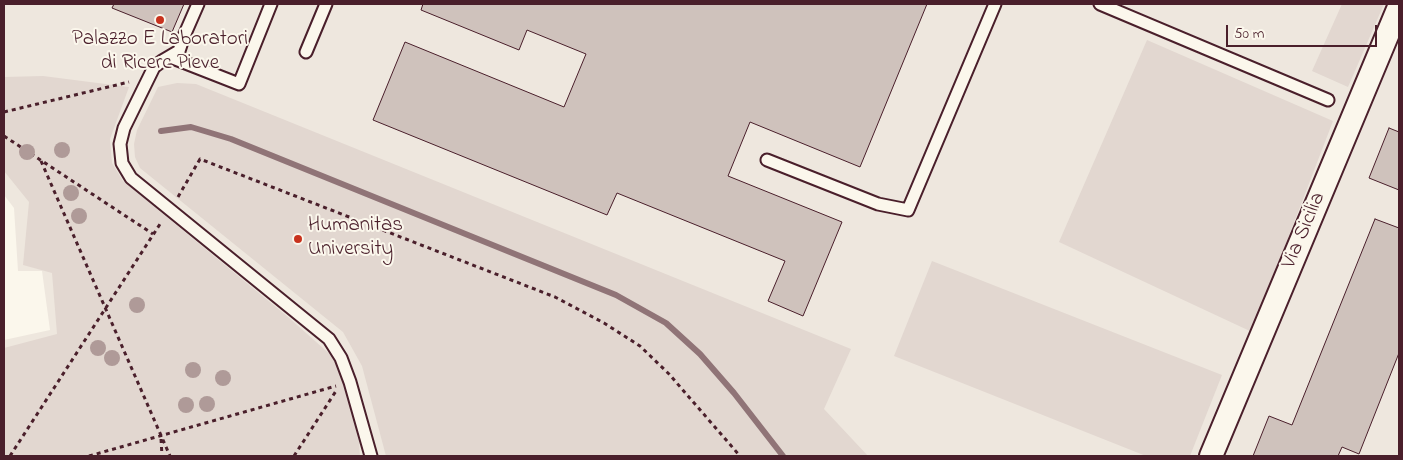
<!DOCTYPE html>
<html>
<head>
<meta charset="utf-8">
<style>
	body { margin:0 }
	#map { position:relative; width:1403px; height:460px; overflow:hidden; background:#fbf7ec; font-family:"Indie Flower",sans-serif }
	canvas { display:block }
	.frame { position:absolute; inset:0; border:5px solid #4a1f2b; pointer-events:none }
	.scale { position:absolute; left:1226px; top:25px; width:151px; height:22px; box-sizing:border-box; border:2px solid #4a1f2b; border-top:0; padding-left:6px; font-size:15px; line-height:18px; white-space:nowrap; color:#4a1f2b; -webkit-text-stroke:4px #fbf7ec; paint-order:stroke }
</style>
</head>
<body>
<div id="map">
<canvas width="1403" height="460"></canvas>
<div class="frame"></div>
<div class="scale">50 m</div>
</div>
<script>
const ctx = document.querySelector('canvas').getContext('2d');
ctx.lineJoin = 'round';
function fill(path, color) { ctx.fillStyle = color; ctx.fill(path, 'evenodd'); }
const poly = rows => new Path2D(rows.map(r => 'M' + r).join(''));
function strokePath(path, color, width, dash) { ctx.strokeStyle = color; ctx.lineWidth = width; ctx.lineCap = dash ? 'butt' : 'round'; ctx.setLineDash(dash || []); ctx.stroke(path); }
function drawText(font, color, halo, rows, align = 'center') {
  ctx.font = font + ' "Indie Flower",sans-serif'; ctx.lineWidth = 4; ctx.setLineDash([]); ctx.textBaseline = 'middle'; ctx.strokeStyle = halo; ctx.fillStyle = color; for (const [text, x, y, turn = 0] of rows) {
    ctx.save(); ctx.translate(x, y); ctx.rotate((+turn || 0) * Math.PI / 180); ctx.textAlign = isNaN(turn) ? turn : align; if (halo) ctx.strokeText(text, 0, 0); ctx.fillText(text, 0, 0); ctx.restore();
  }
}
const built = poly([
	[4,4,1399,4,1399,456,4,456,4,340,50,330,42,271,18,271,14,208,4,195]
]);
const green = poly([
	[1342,4,1384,4,1348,87,1312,71],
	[1147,40,1333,121,1252,332,1059,242],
	[43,76,129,87,110,139,112,163,123,181,288,317,333,357,357,414,360,456,4,456,4,348,57,334,52,273,23,265,29,202,4,171,4,77],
	[177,83,196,84,851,349,824,409,868,456,386,456,362,366,343,332,140,168,135,157,134,144,137,130,158,87],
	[932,261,1222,375,1190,456,1146,456,894,356]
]);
const stream = poly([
	[161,131,191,127,231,139,616,295,666,323,700,354,734,393,783,456]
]);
const building = poly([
	[114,4,184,4,172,32,112,8,114,4],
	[423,4,927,4,860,167,750,122,728,176,842,222,803,316,768,301,785,261,617,193,607,215,373,120,405,42,564,107,586,54,527,30,519,50,421,10,423,4],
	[1389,128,1399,132,1399,190,1369,178,1389,128],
	[1375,219,1399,228,1399,353,1359,454,1342,447,1338,456,1253,456,1269,416,1292,425,1375,219]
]);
const path = poly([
	[4,112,129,82],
	[4,136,153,234],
	[41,161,170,456],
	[178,197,200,159,555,297,604,323,640,346,669,374,740,456],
	[161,439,162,456],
	[10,456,162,221],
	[89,456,336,386],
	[294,456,336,391]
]);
const service = poly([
	[198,4,184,36,179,51,162,61,154,67,124,128,120,144,122,163,131,178,329,339,341,358,350,382,371,456],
	[1100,4,1328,100],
	[306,52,326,4],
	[170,57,239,84,271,4],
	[767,160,878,204,908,210,995,4]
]);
const minor = poly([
	[1211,456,1399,7]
]);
const trees = [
	[62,150],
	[27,152],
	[71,193],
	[79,216],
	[137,305],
	[98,348],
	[112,358],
	[193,370],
	[223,378],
	[207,404],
	[186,405]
];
const markers = [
	[160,20,5,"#c8321e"],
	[298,239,5,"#c8321e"]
];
const poiNames = [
	["Palazzo E Laboratori",160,41],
	["di Ricerc Pieve",160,65],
	["Humanitas",308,227,"left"],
	["University",308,251,"left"]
];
const streetNames = [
	["Via Sicilia",1305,231,-67]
];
fill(built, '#eee7de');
fill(green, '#e2d7d0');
strokePath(stream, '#907477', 6);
fill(building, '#cfc2bc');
strokePath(building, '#4a1f2b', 1);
strokePath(service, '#4a1f2b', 15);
strokePath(minor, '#4a1f2b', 26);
strokePath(path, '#4a1f2b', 3, [4, 4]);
strokePath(service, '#fbf7ec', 11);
strokePath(minor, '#fbf7ec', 22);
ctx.fillStyle = '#af9a98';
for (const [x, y] of trees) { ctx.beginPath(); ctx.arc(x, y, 8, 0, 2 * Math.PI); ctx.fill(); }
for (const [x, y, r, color] of markers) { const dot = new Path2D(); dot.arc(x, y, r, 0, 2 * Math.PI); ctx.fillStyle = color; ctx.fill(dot); strokePath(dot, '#fbf7ec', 2); }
drawText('21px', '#4a1f2b', '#fbf7ec', poiNames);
drawText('21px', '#4a1f2b', '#fbf7ec', streetNames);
</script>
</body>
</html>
